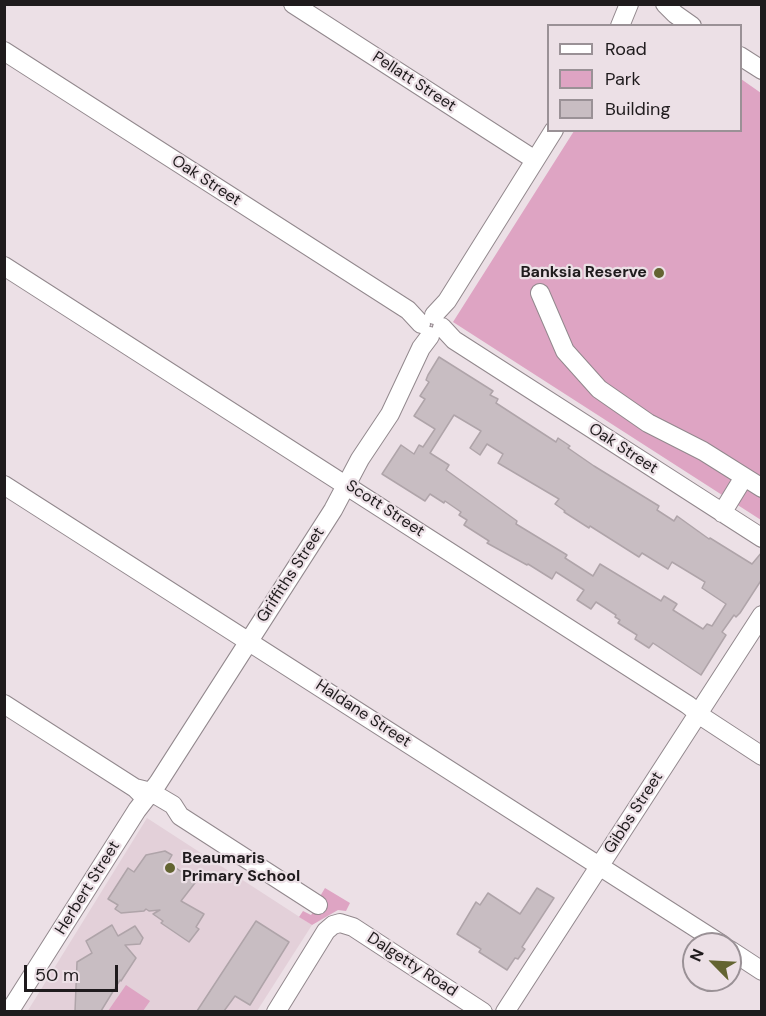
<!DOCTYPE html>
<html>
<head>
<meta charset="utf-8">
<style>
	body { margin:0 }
	#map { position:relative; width:766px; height:1016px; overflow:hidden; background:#ece0e6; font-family:"DM Sans",sans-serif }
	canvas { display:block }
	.frame { position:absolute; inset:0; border:6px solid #1f1b1d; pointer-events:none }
	.legend { position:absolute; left:547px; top:24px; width:195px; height:108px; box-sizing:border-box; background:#ece0e6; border:2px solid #9a9196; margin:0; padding:8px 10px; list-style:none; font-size:18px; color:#1f1b1d }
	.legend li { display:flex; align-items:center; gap:12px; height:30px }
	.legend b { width:30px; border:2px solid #9a9196 }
	.north { position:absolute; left:682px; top:932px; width:60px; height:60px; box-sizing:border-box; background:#ece0e6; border:2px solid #9a9196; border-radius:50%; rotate:294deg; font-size:16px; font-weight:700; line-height:24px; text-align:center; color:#1f1b1d }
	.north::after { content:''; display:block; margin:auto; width:21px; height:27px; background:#636431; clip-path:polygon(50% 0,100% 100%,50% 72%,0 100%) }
	.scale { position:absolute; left:24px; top:965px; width:94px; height:27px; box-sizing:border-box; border:3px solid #1f1b1d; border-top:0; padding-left:8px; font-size:18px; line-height:21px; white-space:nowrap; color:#1f1b1d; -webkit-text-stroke:4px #ece0e6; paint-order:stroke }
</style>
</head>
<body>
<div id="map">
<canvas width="766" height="1016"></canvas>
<div class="frame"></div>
<ul class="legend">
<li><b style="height:8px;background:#fff"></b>Road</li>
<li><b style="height:16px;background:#dea4c3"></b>Park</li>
<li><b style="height:16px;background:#c8bdc2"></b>Building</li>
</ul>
<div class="north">N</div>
<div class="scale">50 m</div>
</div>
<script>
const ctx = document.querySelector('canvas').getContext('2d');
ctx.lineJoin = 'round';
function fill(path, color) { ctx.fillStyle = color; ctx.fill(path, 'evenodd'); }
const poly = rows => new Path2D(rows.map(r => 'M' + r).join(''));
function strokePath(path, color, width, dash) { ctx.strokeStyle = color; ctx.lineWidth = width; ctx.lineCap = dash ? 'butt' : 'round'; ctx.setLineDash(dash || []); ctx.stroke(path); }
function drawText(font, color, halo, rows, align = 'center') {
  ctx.font = font + ' "DM Sans",sans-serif'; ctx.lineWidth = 4.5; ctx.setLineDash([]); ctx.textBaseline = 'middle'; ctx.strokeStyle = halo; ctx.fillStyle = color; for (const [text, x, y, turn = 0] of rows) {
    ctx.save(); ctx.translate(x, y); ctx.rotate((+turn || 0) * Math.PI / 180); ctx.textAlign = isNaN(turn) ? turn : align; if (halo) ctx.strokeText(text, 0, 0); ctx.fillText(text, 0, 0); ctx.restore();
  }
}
const built = poly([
	[147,818,312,925,257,1011,27,1012]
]);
const green = poly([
	[741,79,761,93,761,520,453,322,574,131,740,130],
	[325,888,350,903,346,911,338,910,312,925,299,917,303,911,311,915,318,906,319,898],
	[126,985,150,1001,143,1011,108,1011]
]);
const building = poly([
	[439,357,493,391,490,395,498,399,496,403,556,442,558,438,570,446,568,448,594,466,659,506,657,510,674,521,677,516,709,539,710,538,752,564,762,552,762,579,740,613,736,617,734,615,722,632,726,635,701,675,653,643,649,648,635,639,637,635,618,623,620,620,615,617,616,615,596,602,591,609,577,600,584,590,556,572,552,579,528,564,527,565,487,543,489,541,464,525,467,520,459,515,461,512,445,501,444,503,430,494,425,501,382,474,401,445,414,454,419,445,423,447,435,429,414,416,425,399,420,396,429,382,426,380,428,375,439,357],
	[454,415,481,431,470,448,480,455,487,444,503,454,498,463,559,499,555,504,565,511,564,512,589,528,590,526,639,557,642,553,668,569,672,562,705,582,702,588,726,604,712,626,707,624,703,629,673,610,677,604,664,596,661,601,600,564,593,576,565,558,567,555,516,524,517,521,446,470,449,465,430,453,454,415],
	[165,851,172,855,168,862,183,873,186,869,198,879,181,901,204,914,196,927,199,929,189,942,161,923,163,921,153,914,160,910,149,911,146,909,144,911,121,913,115,909,118,905,108,899,128,868,134,872,146,855,165,851],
	[537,888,554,898,522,947,525,949,518,959,515,958,507,970,479,952,481,949,457,934,476,902,480,905,488,893,520,914,537,888],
	[256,921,289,942,250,1005,235,996,224,1011,197,1011,256,921],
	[112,925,118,936,135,926,143,938,140,944,125,945,136,958,121,981,120,980,101,1011,75,1011,77,962,92,953,86,941,112,925]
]);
const minor = poly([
	[293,4,535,160],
	[665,4,675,14,692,26],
	[620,26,629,4],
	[4,51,408,310,421,324],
	[740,56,762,70],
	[4,266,688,705,704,718,762,756],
	[540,293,565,351,599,389,648,423,703,451,762,488],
	[434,315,447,301,554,130],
	[442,327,454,340,762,538],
	[4,485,721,944],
	[722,513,744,477],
	[4,704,135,788,143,796],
	[135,788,151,792,173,805,180,816,318,905],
	[730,950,762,971],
	[9,1012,137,810,158,783,333,510,360,459,390,414,421,348,430,336],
	[276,1012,326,931,333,925,340,923,353,927,483,1012],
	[505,1012,762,615]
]);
const markers = [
	[659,273,6,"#636431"],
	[170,868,6,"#636431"]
];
const streetNames = [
	["Pellatt Street",414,82,33],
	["Oak Street",206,181,33],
	["Oak Street",623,449,33],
	["Scott Street",385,509,33],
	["Griffiths Street",291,575,-57],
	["Haldane Street",363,714,33],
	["Gibbs Street",634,813,-57],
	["Herbert Street",88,888,-58],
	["Dalgetty Road",412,965,33]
];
const poiNames = [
	["Banksia Reserve",647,273],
	["Beaumaris",182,859,"left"],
	["Primary School",182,877,"left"]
];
fill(built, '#e3d0d9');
fill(green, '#dea4c3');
fill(building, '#c8bdc2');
strokePath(building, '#afa4a9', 1.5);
strokePath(minor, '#92888d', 20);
strokePath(minor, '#fff', 18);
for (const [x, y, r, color] of markers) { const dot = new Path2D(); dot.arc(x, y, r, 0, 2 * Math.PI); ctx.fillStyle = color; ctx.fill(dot); strokePath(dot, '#ece0e6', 2); }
drawText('16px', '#1f1b1d', '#ece0e6', streetNames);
drawText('bold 16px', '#1f1b1d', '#ece0e6', poiNames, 'right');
</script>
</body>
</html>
